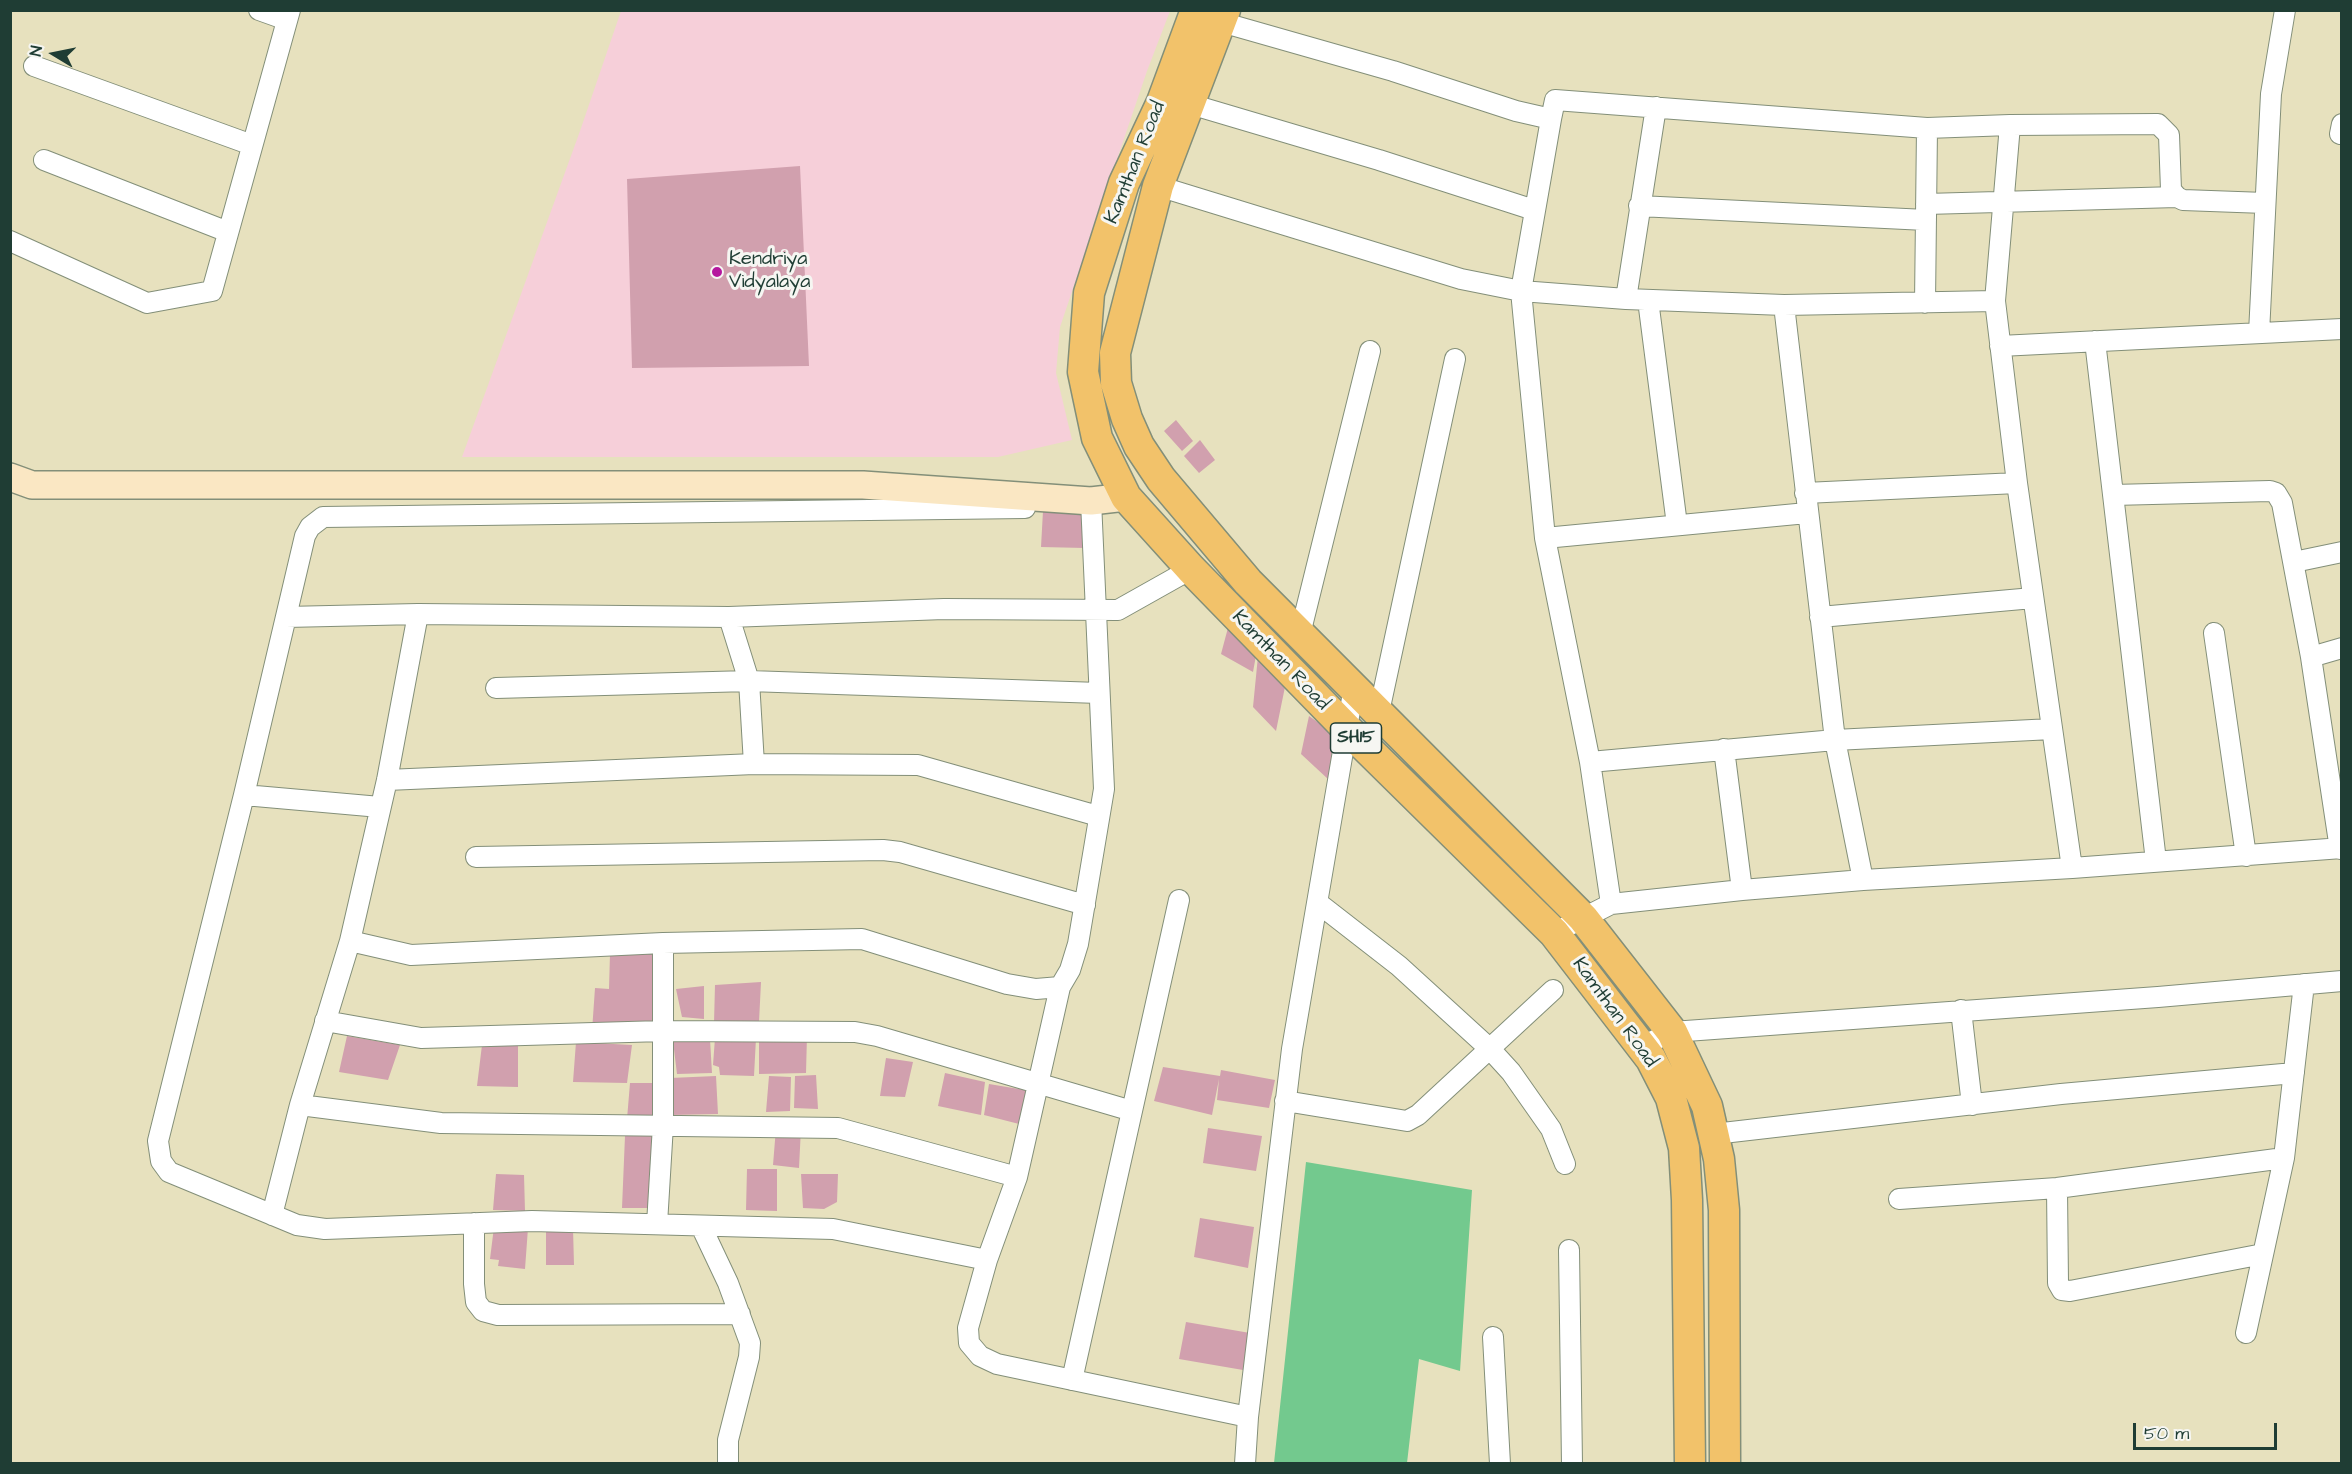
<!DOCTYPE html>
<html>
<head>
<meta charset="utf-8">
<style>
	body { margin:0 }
	#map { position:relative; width:2352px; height:1474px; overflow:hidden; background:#e7e1be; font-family:"Architects Daughter",sans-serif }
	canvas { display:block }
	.frame { position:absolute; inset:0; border:12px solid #1f3d34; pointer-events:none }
	.north { position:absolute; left:24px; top:24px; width:60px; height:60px; -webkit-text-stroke:4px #f6f6f2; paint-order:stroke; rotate:280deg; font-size:16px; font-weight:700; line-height:24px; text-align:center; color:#1f3d34 }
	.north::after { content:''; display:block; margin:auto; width:21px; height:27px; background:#1f3d34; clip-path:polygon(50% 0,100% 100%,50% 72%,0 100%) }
	.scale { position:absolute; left:2133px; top:1423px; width:144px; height:27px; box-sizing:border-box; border:3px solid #1f3d34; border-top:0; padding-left:8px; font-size:18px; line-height:21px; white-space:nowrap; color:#1f3d34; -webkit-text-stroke:4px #f6f6f2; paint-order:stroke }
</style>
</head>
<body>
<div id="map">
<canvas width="2352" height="1474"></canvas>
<div class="frame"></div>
<div class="north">N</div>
<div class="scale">50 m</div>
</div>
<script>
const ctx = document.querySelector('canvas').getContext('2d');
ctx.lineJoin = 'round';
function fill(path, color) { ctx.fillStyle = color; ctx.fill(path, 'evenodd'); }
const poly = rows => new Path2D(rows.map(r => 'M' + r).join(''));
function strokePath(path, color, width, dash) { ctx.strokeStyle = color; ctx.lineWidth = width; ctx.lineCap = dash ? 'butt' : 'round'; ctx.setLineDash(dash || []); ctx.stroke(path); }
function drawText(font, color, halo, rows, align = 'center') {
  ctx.font = font + ' "Architects Daughter",sans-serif'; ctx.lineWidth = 6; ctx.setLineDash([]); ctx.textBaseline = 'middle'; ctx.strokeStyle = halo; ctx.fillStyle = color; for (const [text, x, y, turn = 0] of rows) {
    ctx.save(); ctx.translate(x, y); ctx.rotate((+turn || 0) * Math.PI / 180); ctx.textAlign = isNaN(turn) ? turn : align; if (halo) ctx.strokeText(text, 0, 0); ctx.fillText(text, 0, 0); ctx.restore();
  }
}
const built = poly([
	[621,11,1170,11,1147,71,1060,327,1056,373,1072,440,998,457,462,457,580,131]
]);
const green = poly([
	[1306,1162,1472,1190,1460,1371,1419,1359,1407,1463,1274,1463]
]);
const building = poly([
	[800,166,809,366,632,368,627,179],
	[1176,420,1193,441,1182,451,1164,431],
	[1200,440,1215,460,1199,473,1184,456],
	[1081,509,1085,548,1041,547,1043,511],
	[1229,624,1257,650,1253,672,1221,654],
	[1258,656,1286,682,1276,731,1253,707],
	[1309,716,1340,738,1329,780,1301,754],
	[656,953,653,1025,592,1031,595,988,609,989,610,954],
	[761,982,759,1022,714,1023,715,985],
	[704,986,704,1019,682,1017,676,989],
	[807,1035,806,1073,759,1074,759,1038],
	[347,1036,400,1045,388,1080,339,1072],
	[715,1038,756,1038,754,1076,720,1075,719,1067,713,1065],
	[710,1039,712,1073,677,1074,673,1041],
	[518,1041,518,1087,477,1086,482,1045],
	[576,1042,632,1045,627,1083,573,1082],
	[886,1058,913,1062,905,1097,880,1096],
	[1163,1067,1220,1076,1221,1070,1275,1080,1269,1108,1217,1100,1219,1079,1212,1115,1154,1101],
	[945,1073,985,1082,981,1115,938,1106],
	[816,1075,818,1109,794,1108,795,1076],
	[716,1076,718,1114,670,1115,670,1078],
	[769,1076,791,1077,790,1111,766,1112],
	[630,1083,655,1083,653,1119,627,1119],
	[989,1084,1031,1091,1023,1125,984,1115],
	[776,1128,801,1128,799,1168,773,1165],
	[1208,1128,1262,1136,1256,1171,1203,1163],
	[625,1136,654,1136,649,1208,622,1208],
	[747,1169,777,1169,777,1211,746,1210],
	[496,1174,524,1175,525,1211,493,1210],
	[801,1174,838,1174,837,1202,824,1209,803,1208],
	[1200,1218,1254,1227,1248,1268,1194,1257],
	[494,1227,528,1228,525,1269,498,1266,499,1260,490,1259],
	[546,1228,573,1228,574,1265,546,1265],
	[1186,1322,1250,1333,1243,1370,1179,1359]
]);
const street = poly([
	[259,10,287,20],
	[1221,22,1393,71,1516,111,1551,119,1521,291,1545,538,1590,762,1611,904],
	[34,66,252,145],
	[1190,104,1379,160,1534,210],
	[1551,119,1555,100,1927,128,2010,125,1995,301],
	[2342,124,2340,134,2342,134],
	[2010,125,2158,124,2169,135,2171,190,2177,197,2183,200,2265,203],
	[44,160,228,232],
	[1158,186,1461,279,1521,291,1626,299,1784,305,1995,301,2017,483,2072,868,1863,880,1742,890,1611,904,1554,933],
	[1926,204,2177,197],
	[1639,206,1926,220],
	[10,241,147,303,212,291,290,10],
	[1626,299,1656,107],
	[1648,300,1677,525],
	[1925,303,1927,128],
	[1784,305,1835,740,1863,880],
	[2259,333,2271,94,2285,10],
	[2095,341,2156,861],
	[2000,346,2342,329],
	[1805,493,2017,483],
	[2113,495,2270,491,2276,493,2282,503,2311,657],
	[1091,501,1104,789,1078,944,1070,970,1060,987,1017,1177,987,1260,968,1328,969,1343,980,1356,997,1364,1248,1417],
	[1545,538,1807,513],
	[2294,562,2342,552],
	[286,617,418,614,729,617,944,609,1118,610,1191,569],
	[1820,617,2033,598],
	[2214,633,2246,856],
	[1300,634,1370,351],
	[496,688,749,681,1099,693],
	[1379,712,1455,359],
	[1724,749,1742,890],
	[1590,762,1835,740,2052,729],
	[754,764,918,765,1098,816],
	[387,780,754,764,749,681,729,617],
	[244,795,380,807],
	[2340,849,2311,657,2342,648],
	[476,857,883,850,900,852,1085,905],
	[2072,868,2342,848],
	[1318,903,1399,966,1490,1049,1511,1072,1551,1129,1565,1164],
	[350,941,411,955,663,943,862,939,1007,984,1036,989,1060,987],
	[1961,1010,1972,1105],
	[325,1021,421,1038,663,1031,855,1032,877,1036,1132,1111],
	[1642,1046,1672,1032,2158,997,2342,981],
	[1285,1101,1407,1121,1418,1115,1553,990],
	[300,1105,441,1123,838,1128,1017,1177],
	[1714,1134,2061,1094,2294,1073],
	[2057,1188,2058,1283,2062,1290,2070,1291,2263,1254],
	[1899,1199,2057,1188,2284,1158],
	[272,1215,300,1105,350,941,387,780,418,614],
	[474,1223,474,1284,476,1302,483,1311,498,1315,740,1314],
	[657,1224,663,1125,663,943],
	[701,1226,728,1283,750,1343,749,1357,728,1440,728,1464],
	[1569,1250,1572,1464],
	[987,1260,833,1229,532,1221,325,1229,297,1225,169,1172,161,1161,158,1141,244,795,305,536,310,527,323,517,1025,508],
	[2246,1333,2284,1158,2304,984],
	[1493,1337,1500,1464],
	[1072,1380,1179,900],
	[1245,1464,1248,1417,1292,1049,1354,687]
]);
const secondary = poly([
	[10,477,32,485,863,485,1091,501,1126,497]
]);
const primary = poly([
	[1196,10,1162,102,1124,183,1089,293,1083,372,1097,438,1126,497,1191,569,1348,730,1554,933,1651,1059,1671,1098,1684,1148,1687,1200,1690,1464],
	[1225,10,1158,186,1115,353,1116,383,1127,419,1139,446,1161,479,1248,582,1583,918,1672,1032,1707,1106,1719,1159,1724,1210,1725,1464]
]);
const markers = [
	[717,272,6,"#b5179e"]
];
const shields = [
	[1356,738,51]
];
const shieldNames = [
	["SH15",1356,738]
];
const streetNames = [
	["Kamthan Road",1136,163,-68],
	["Kamthan Road",1280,661,46],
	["Kamthan Road",1614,1013,54]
];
const poiNames = [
	["Kendriya",729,260],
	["Vidyalaya",729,283]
];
fill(built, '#f6cfd9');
fill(green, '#73c98e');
fill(building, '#d1a0ae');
strokePath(street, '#838f79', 22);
strokePath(secondary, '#838f79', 30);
strokePath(primary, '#838f79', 33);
strokePath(street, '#fff', 20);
strokePath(secondary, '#fae7c3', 27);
strokePath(primary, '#f2c26a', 30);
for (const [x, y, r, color] of markers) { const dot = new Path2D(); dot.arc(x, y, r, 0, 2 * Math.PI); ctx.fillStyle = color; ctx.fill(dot); strokePath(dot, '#f6f6f2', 2); }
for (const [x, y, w] of shields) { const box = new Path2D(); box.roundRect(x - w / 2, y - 15, w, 30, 4.5); ctx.fillStyle = '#f6f6f2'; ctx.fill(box); strokePath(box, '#1f3d34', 1.5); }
drawText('bold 18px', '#1f3d34', null, shieldNames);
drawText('20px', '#1f3d34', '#f6f6f2', streetNames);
drawText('20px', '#1f3d34', '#f6f6f2', poiNames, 'left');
</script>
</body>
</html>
